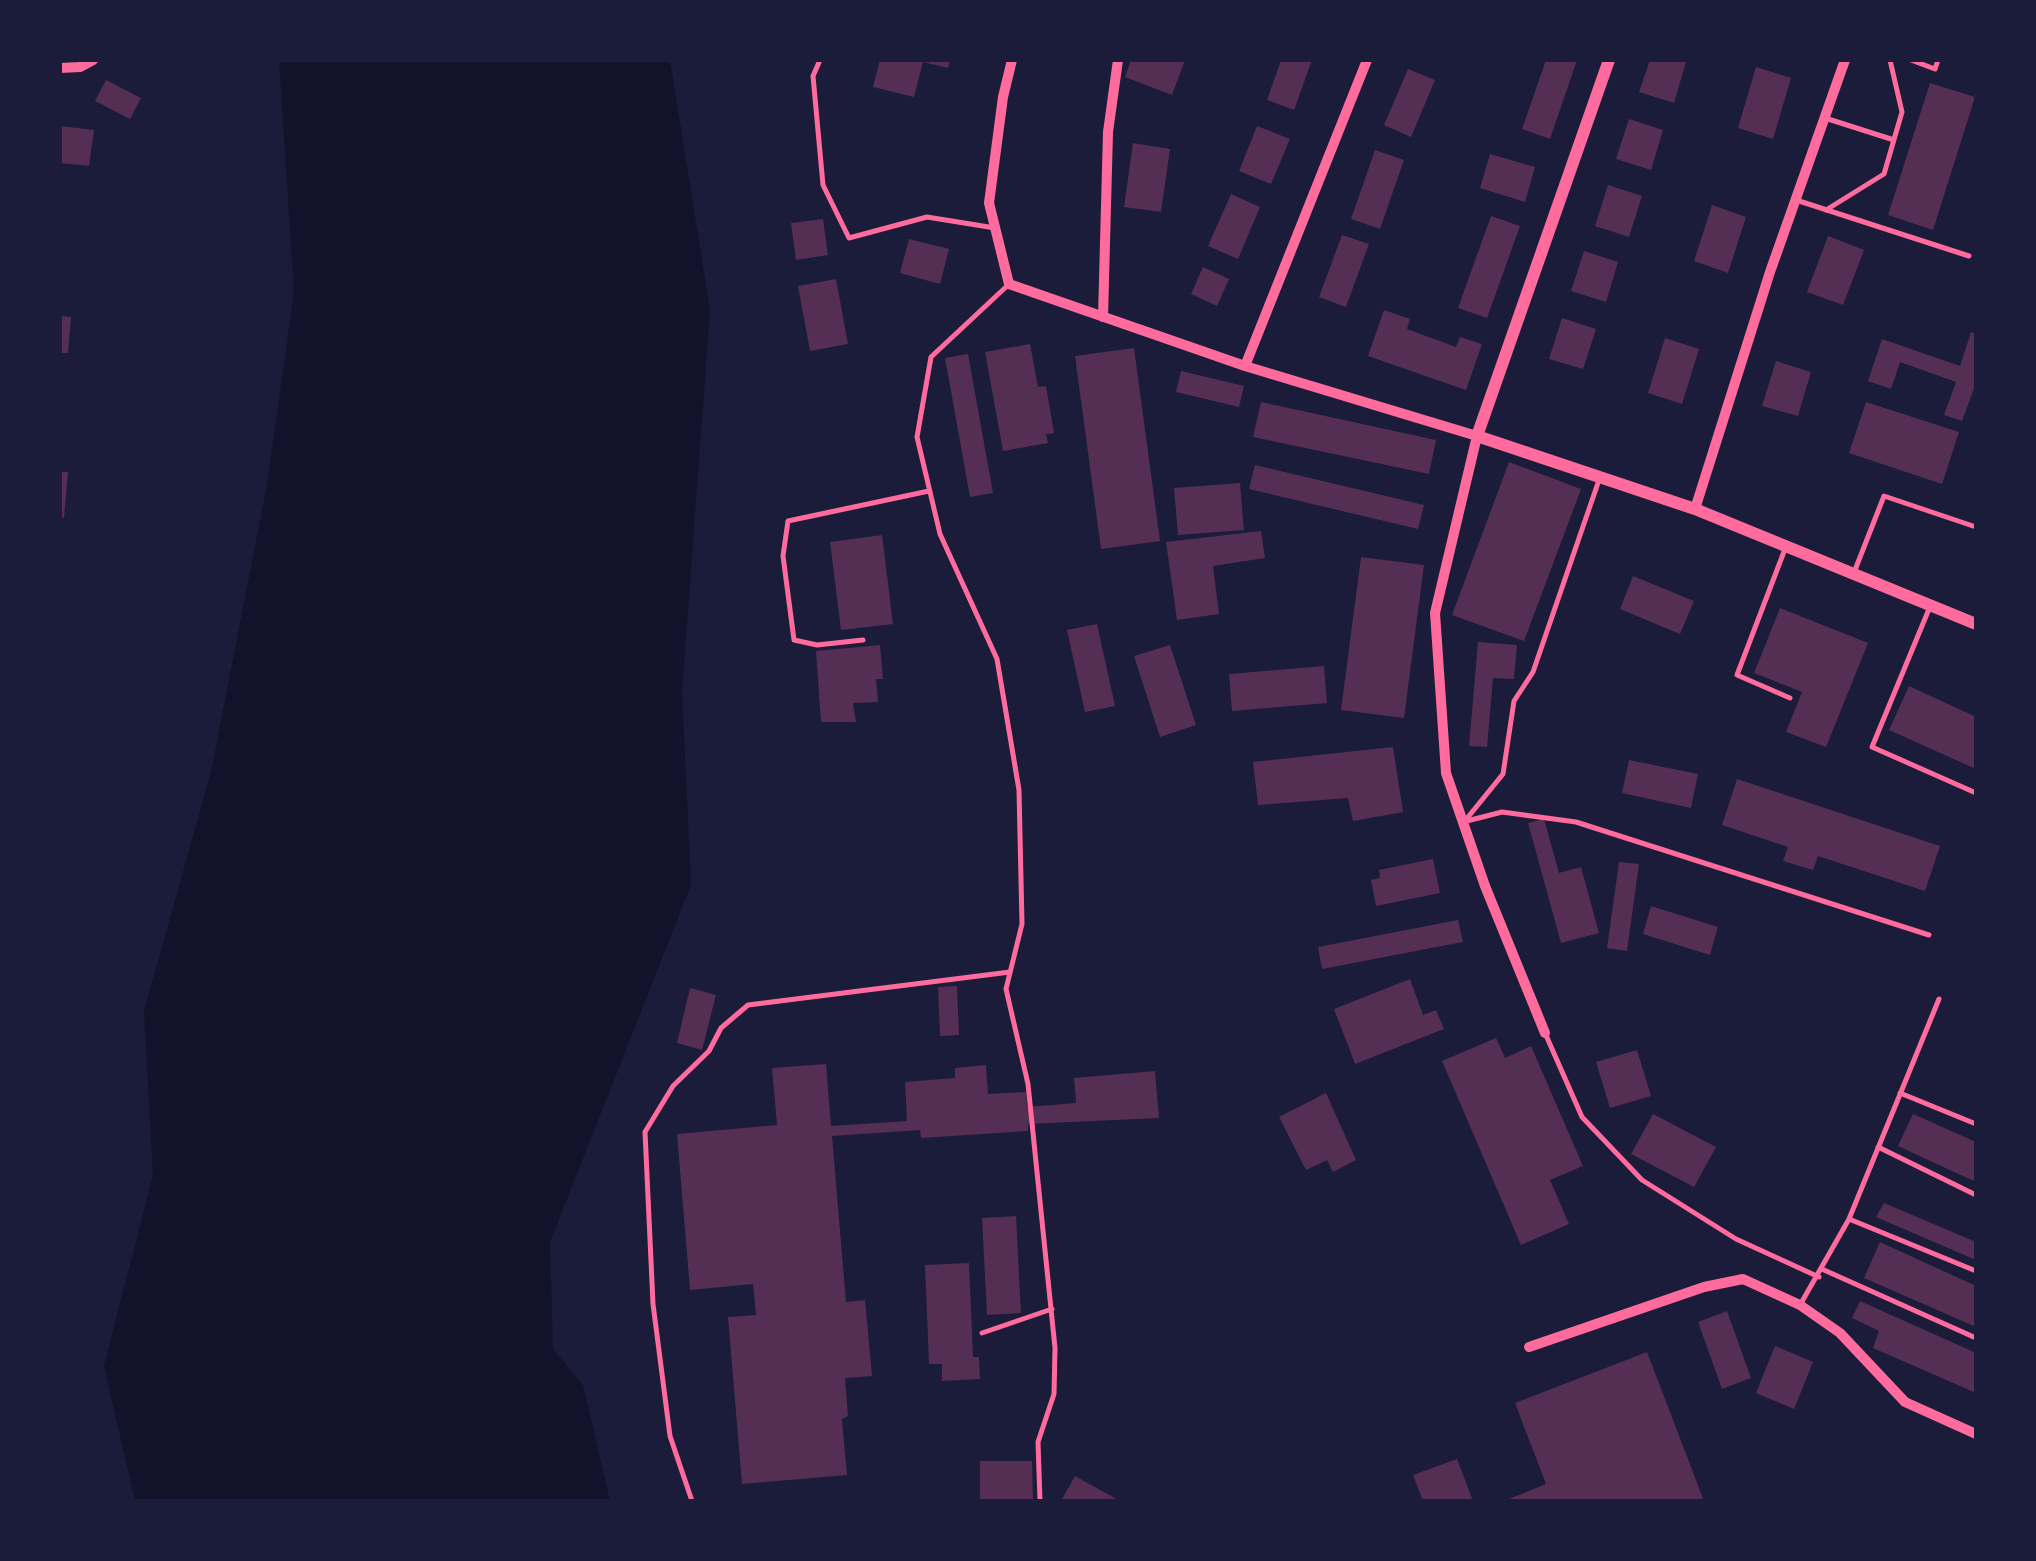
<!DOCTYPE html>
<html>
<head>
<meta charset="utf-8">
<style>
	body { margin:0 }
	#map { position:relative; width:2036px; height:1561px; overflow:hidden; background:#1b1b3a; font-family:Mulish,sans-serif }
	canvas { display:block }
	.frame { position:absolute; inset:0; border:62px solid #1b1b3a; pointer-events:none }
</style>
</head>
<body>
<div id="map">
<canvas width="2036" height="1561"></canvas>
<div class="frame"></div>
</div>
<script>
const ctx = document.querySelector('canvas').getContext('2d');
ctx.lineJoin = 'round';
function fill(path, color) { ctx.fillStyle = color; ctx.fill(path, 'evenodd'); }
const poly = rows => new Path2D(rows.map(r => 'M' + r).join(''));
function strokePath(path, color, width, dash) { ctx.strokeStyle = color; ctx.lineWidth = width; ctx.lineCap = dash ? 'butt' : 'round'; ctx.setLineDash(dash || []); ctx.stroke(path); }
const water = poly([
	[279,60,670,60,710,310,682,692,691,885,550,1242,553,1349,583,1385,610,1501,135,1501,104,1366,153,1175,144,1011,211,772,267,485,294,291]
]);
const building = poly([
	[880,60,950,60,948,68,923,62,914,97,873,87],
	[1131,60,1185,60,1172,95,1125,77],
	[1281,60,1312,60,1294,110,1267,100],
	[1546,60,1577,60,1550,139,1522,129],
	[1650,60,1686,62,1674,103,1639,92],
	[1756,67,1791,78,1773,139,1738,128],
	[1408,69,1435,80,1411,137,1384,125],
	[106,80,141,98,130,119,95,101],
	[1930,83,1975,97,1933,230,1888,215],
	[1629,119,1663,130,1651,170,1616,159],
	[60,126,94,130,89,166,60,163],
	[1257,126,1290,139,1271,184,1239,171],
	[1133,143,1170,149,1161,212,1124,207],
	[1375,150,1404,160,1380,229,1351,219],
	[1490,154,1535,167,1525,202,1480,188],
	[1608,185,1642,196,1629,237,1595,226],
	[1231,194,1260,207,1238,259,1208,246],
	[1712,205,1746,217,1728,273,1694,261],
	[1491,216,1520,226,1487,318,1458,308],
	[823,219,828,255,796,260,791,223],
	[1342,235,1369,244,1346,307,1319,297],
	[1828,236,1864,250,1843,305,1807,292],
	[909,239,949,249,940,284,900,273],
	[1584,251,1618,262,1606,302,1571,291],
	[1203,267,1229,279,1217,306,1191,294],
	[836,279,848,344,810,351,798,286],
	[1384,310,1410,319,1407,329,1456,347,1460,337,1482,344,1466,390,1368,356],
	[60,316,71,317,68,353,60,353],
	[1562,318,1596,329,1583,369,1549,359],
	[1971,332,1976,334,1976,383,1962,421,1944,415,1956,382,1900,362,1891,389,1868,381,1882,339,1960,366],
	[1665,338,1699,349,1682,404,1648,393],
	[1030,344,1038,387,1046,386,1054,433,1046,434,1048,443,1003,451,985,352],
	[1134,348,1160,541,1101,549,1075,356],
	[968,354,993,493,970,497,945,358],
	[1776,361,1811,372,1798,416,1762,406],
	[1181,371,1244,386,1239,407,1176,392],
	[1261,402,1436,440,1429,474,1253,437],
	[1866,402,1959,432,1942,484,1849,453],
	[1509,462,1581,489,1524,641,1452,615],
	[1255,465,1424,505,1418,529,1249,489],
	[60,472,68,472,64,518,60,517],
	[1240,483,1244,530,1178,535,1174,488],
	[1261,531,1265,558,1213,566,1219,614,1177,620,1166,542],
	[882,535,893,624,841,630,830,542],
	[1361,557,1424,565,1404,718,1341,710],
	[1633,576,1694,601,1680,634,1620,609],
	[1780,608,1868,643,1826,747,1786,732,1802,692,1754,673],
	[1097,624,1115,706,1085,712,1067,630],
	[1478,642,1517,645,1514,679,1493,678,1487,747,1469,746],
	[880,645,883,679,876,679,878,702,853,703,856,722,821,722,816,651],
	[1170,645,1196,725,1160,737,1134,656],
	[1324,666,1327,703,1232,711,1229,674],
	[1909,686,1976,717,1976,769,1889,730],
	[1393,747,1403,812,1353,821,1348,798,1258,805,1253,762],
	[1629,760,1698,774,1691,808,1622,793],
	[1737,779,1940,846,1925,891,1818,856,1813,870,1783,861,1788,847,1722,825],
	[1544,819,1559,873,1581,867,1599,933,1561,943,1528,823],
	[1433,859,1440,893,1376,906,1371,880,1380,878,1379,870],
	[1619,862,1639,864,1627,951,1607,948],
	[1651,906,1718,927,1710,955,1643,934],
	[1458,920,1463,942,1322,969,1318,947],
	[1410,979,1423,1015,1436,1010,1444,1029,1355,1064,1334,1009],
	[957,986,959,1035,940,1036,938,987],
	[690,988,716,995,702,1050,677,1043],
	[1496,1038,1505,1058,1531,1046,1583,1166,1550,1180,1569,1224,1521,1245,1442,1061],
	[1637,1050,1651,1096,1610,1108,1596,1062],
	[826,1064,831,1126,907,1121,905,1082,955,1078,955,1068,986,1065,988,1094,1026,1092,1027,1107,1076,1103,1074,1078,1155,1071,1159,1118,1028,1124,1028,1131,921,1138,920,1130,832,1136,846,1302,865,1300,872,1376,845,1378,848,1416,842,1419,847,1475,742,1484,728,1317,756,1315,753,1284,690,1290,677,1134,777,1125,772,1068],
	[1326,1093,1356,1160,1333,1172,1327,1160,1306,1170,1279,1117],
	[1653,1114,1716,1147,1694,1187,1631,1154],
	[1913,1114,1976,1142,1976,1182,1898,1146],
	[1884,1203,1976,1242,1976,1260,1876,1217],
	[1016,1216,1021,1313,987,1315,982,1218],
	[1880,1242,1976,1286,1976,1327,1864,1278],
	[969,1263,973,1357,979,1357,980,1379,942,1381,942,1364,929,1364,925,1265],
	[1860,1301,1976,1353,1976,1393,1873,1348,1879,1331,1852,1318],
	[1727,1311,1751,1378,1722,1389,1698,1322],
	[1775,1346,1813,1362,1794,1409,1756,1393],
	[1647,1352,1704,1501,1504,1501,1546,1484,1515,1403],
	[1457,1459,1473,1501,1423,1501,1413,1475],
	[980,1461,1032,1461,1033,1501,980,1501],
	[1075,1476,1120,1501,1061,1501]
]);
const service = poly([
	[820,60,813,76,823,185,849,238,927,217,995,228],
	[1911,60,1935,69,1938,60],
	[1825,118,1894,140],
	[1796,200,1969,256],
	[1826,210,1884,174,1902,112,1890,60],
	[1007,286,931,357,917,437,940,534,997,659,1019,790,1022,924,1006,989,1028,1084,1055,1348,1054,1394,1038,1442,1040,1501],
	[1785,549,1737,675,1790,698],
	[1855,570,1884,496,1976,527],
	[1929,609,1872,747,1976,793],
	[863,640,817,645,794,640,783,556,788,521,929,491],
	[1463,822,1502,812,1576,822,1929,935],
	[1464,822,1503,774,1514,701,1533,672,1599,480],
	[1545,1033,1582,1117,1642,1180,1736,1239,1819,1277],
	[1900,1093,1976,1124],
	[1878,1147,1976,1195],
	[1849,1219,1976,1271],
	[1824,1270,1976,1338],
	[1800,1305,1849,1219,1939,999],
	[982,1333,1052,1309],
	[692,1501,670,1436,653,1304,645,1132,673,1086,709,1051,721,1028,748,1005,1010,972]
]);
const minor = poly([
	[1012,60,1003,97,989,203,1009,284,1245,366,1477,436,1435,613,1446,773,1485,886,1545,1033],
	[60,68,80,67,93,60],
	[1103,317,1108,132,1118,60],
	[1245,366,1367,60],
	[1695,509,1770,272,1845,60],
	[1529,1347,1704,1287,1743,1279,1800,1305,1840,1333,1905,1402,1976,1434]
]);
const tertiary = poly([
	[1609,60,1477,436,1695,509,1976,624]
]);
fill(water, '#12122b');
fill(building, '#542f53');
strokePath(service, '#ff6b9d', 5);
strokePath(minor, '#ff6b9d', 10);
strokePath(tertiary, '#ff6b9d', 12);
</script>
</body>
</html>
